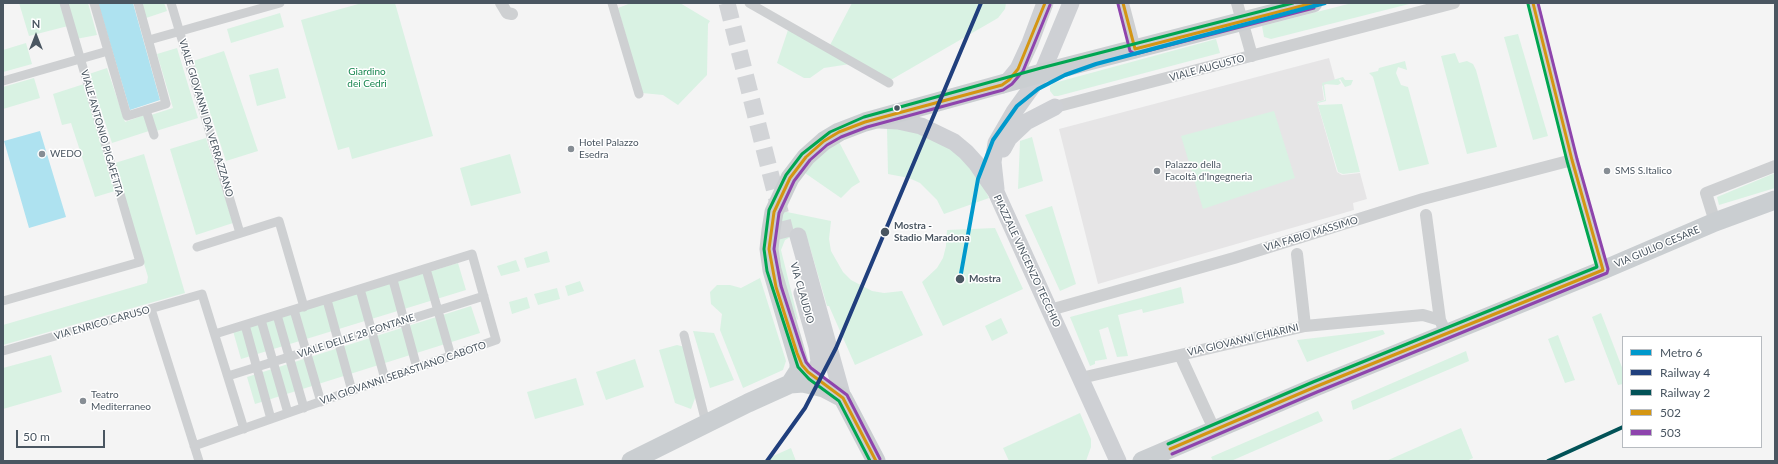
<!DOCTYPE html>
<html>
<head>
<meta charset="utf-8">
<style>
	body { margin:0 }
	#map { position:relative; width:1778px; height:464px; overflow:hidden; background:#f4f4f4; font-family:Lato,sans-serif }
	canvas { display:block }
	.frame { position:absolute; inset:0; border:4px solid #4a5661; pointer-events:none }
	.legend { position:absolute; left:1622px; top:336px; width:140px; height:112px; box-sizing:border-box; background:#fff; border:1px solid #b7bbc0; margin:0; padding:5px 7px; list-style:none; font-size:12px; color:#4a5661 }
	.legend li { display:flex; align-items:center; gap:8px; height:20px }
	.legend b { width:20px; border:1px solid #b7bbc0 }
	.north { position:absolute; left:16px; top:16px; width:40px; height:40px; -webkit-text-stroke:3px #fff; paint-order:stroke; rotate:0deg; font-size:11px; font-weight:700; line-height:16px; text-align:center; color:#4a5661 }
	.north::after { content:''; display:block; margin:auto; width:14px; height:18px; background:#4a5661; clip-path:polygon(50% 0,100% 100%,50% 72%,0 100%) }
	.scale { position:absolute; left:16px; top:430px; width:89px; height:18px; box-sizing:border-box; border:2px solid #4a5661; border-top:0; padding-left:5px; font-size:12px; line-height:14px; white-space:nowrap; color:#4a5661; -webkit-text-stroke:3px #fff; paint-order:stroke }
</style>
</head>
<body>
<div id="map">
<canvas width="1778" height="464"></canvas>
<div class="frame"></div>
<ul class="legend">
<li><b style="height:5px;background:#09c"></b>Metro 6</li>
<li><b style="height:5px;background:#203f7d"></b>Railway 4</li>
<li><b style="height:5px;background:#025257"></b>Railway 2</li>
<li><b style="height:5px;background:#d49613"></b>502</li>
<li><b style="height:5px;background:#8e44ad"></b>503</li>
</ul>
<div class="north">N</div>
<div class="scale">50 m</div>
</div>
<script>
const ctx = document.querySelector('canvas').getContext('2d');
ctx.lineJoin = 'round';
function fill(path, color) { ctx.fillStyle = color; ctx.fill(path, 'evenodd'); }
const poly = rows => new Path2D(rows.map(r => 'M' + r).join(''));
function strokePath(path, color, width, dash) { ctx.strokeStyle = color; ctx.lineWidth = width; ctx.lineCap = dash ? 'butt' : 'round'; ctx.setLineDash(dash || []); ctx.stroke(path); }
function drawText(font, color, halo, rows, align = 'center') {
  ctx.font = font + ' Lato,sans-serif'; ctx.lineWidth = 3; ctx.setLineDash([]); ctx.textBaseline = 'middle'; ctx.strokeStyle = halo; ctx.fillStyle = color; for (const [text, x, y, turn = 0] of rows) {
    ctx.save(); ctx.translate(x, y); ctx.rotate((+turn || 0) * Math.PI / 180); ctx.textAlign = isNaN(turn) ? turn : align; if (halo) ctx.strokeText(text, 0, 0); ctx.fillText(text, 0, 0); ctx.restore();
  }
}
const education = poly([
	[1329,58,1335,80,1322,86,1324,100,1317,102,1337,172,1342,175,1360,173,1367,199,1353,203,1354,210,1098,284,1059,129]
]);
const green = poly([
	[19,3,88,3,97,35,76,39,72,25,29,36],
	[142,3,164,3,167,11,146,18],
	[362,3,395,3,433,136,352,159,349,147,338,150,301,20],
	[631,3,680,3,710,21,708,24,707,75,678,105,663,95,642,93,618,8],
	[852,3,1006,3,1005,9,998,18,889,81,829,47],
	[1352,3,1413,3,1271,39,1264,37,1262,26],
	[280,13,284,27,231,43,227,29],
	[788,30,850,64,824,68,810,78,804,78,777,63],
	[1518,34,1548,136,1533,140,1504,37],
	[1216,39,1220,53,1058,96,1054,96,1050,91,1050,86,1054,83],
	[26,43,32,64,3,72,3,50],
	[177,48,198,118,156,131,151,115,173,108,157,54],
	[224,51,258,151,226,161,193,61],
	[1455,53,1459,63,1467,61,1473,64,1476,70,1497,147,1467,154,1441,56],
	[1405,61,1407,70,1398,67,1396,73,1401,85,1408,87,1429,164,1399,171,1373,77,1369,73,1378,71,1379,68],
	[107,68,125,122,144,115,149,131,112,143,89,74],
	[278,68,286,98,257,106,249,75],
	[1343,77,1345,80,1353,80,1351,85,1345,87,1340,79,1339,80,1341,83,1338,85,1324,84,1326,101,1318,103,1319,105,1342,104,1360,172,1343,174,1338,172,1317,102,1325,100,1322,83],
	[34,78,40,98,3,109,3,87],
	[84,84,115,191,95,197,71,123,62,125,53,94],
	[1274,111,1295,178,1203,209,1181,136],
	[887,128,909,130,939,140,964,159,982,184,989,198,944,214,937,200,920,183,909,178,888,174],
	[1032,137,1043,181,1018,189,1020,141],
	[206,138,233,223,196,235,170,149],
	[838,140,860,182,852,187,841,198,802,171],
	[144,154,185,293,3,345,3,325,147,283,148,277,142,257,115,163],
	[510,154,521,193,471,206,460,168],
	[1775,173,1775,188,1719,205,1717,197],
	[1052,206,1076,284,1060,291,1025,215],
	[782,211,831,221,829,239,831,251,843,272,851,280,872,291,884,293,902,291,923,335,855,365,829,306,827,306,809,244,808,241,792,236,785,240,781,250,798,319,797,320,784,285,777,247],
	[995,228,1023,289,943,326,922,282,937,268,943,258,946,246,947,230],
	[547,251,550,262,527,268,524,258],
	[516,260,520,271,501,276,497,266],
	[458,263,466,290,241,359,233,331],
	[760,278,786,361,783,370,743,388,720,330,722,314,711,304,710,292,717,285,730,285,741,288],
	[580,281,584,291,568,296,565,286],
	[1181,287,1184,303,1143,313,1142,309,1118,315,1128,356,1117,357,1108,327,1099,330,1107,359,1095,361,1095,364,1090,366,1070,317],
	[557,288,560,299,538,305,534,294],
	[527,297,530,308,512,314,509,302],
	[471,306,480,333,255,404,247,377],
	[1601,313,1623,370,1623,384,1618,385,1592,317],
	[1001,318,1008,333,992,341,985,326],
	[1383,330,1385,334,1307,362,1297,340],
	[693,331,714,333,734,380,710,388],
	[1558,335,1575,380,1565,383,1548,339],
	[677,345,685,347,697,393,691,409,675,403,659,350],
	[1466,351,1469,361,1353,410,1351,401],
	[51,355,62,392,3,409,3,368],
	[635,359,644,387,606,400,596,372],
	[576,378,584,405,535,419,527,392],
	[1318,411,1323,421,1231,461,1213,461,1211,457],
	[1080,413,1091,439,1091,447,1086,461,1009,461,1003,448],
	[1461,428,1473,458,1467,461,1386,461],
	[791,448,796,461,762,461]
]);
const water = poly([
	[98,3,133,3,160,100,130,110],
	[40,131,66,217,29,228,4,141]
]);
const secondaryTunnel = poly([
	[727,3,787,239]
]);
const pedestrian = poly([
	[94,3,127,116,166,104,138,3],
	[171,3,240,233],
	[612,3,639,94],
	[749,3,889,83],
	[149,40,280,3],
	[3,81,108,51],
	[146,110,154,135],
	[197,247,279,221,304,307],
	[426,269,451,356],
	[393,280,417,368],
	[360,289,385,379],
	[327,300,352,391],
	[3,301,140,262,64,3],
	[151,309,199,461],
	[294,310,321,402],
	[277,315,304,408],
	[261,320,288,413],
	[245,325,271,419],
	[684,335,706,423],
	[3,351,202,294,244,429],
	[228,376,484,296],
	[194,446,496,340,472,254,215,334]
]);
const minor = poly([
	[501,3,507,13,512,14],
	[1123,3,1135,49],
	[1237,3,1252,56],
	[1533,3,1572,160,1603,270],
	[1055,107,1454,3],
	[1426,215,1440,320],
	[1715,222,1706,193,1775,166],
	[1297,254,1305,326],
	[1050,310,1234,258,1423,199,1572,160],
	[1180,355,1214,429],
	[1081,378,1305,326,1423,315,1440,320,1446,333]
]);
const secondary = poly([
	[1002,85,1009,80,1018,69,1030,43,1045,3],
	[879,120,898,121,921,126,954,142,966,152,976,163,996,192,1118,461],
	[1003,149,1009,138,1026,122,1055,107],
	[996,189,993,162,996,143,1014,112,1042,73,1071,3],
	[798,236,843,398],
	[791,384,814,374,819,362,817,347,802,293]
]);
const primary = poly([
	[790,384,799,370,799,363,772,270,769,249,771,230,774,212,790,178,806,157,824,141,839,132,865,122,1042,73,1313,3],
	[631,461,748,403,790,384,803,383,824,388,843,398,876,461],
	[1142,461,1315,387,1603,270,1715,222,1775,200]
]);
const bus1 = poly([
	[1123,3,1135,49,1313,3],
	[1170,449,1315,387,1603,270,1572,160,1533,3],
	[876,461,843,398,808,372,802,365,797,353,776,287,769,249,774,212,790,178,806,157,824,141,839,132,865,122,1002,85,1009,80,1018,69,1045,3]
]);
const bus2 = poly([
	[1118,4,1130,51,1135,54,1314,8],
	[1172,454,1317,392,1607,273,1608,269,1577,159,1538,3],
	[880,459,847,395,811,368,806,362,802,351,781,286,774,249,779,213,794,181,810,160,827,145,841,137,867,127,1003,90,1012,84,1023,71,1050,5]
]);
const bus3 = poly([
	[1168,444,1313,382,1597,267,1567,161,1528,4],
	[870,461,839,401,809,379,798,367,767,271,764,249,769,210,786,175,802,154,830,132,864,117,1041,68,1293,3]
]);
const rail1 = poly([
	[767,461,805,408,836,348,981,3]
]);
const rail2 = poly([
	[1548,461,1623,427]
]);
const metro1 = poly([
	[960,279,978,179,993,140,1017,106,1038,89,1065,75,1096,64,1325,3]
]);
const markers = [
	[897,108,3.5,"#4a5661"],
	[571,149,4,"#868d94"],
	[42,154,4,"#868d94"],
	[1157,171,4,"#868d94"],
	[1607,171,4,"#868d94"],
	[885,232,5,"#4a5661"],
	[960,279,5,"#4a5661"],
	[83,401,4,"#868d94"]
];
const streetNames = [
	["VIALE AUGUSTO",1207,68,-15],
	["VIALE GIOVANNI DA VERRAZZANO",206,118,73],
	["VIALE ANTONIO PIGAFETTA",102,133,74],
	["VIA FABIO MASSIMO",1311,234,-17],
	["VIA GIULIO CESARE",1657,247,-23],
	["PIAZZALE VINCENZO TECCHIO",1027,261,65],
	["VIA CLAUDIO",802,293,74],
	["VIA ENRICO CARUSO",102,323,-16],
	["VIALE DELLE 28 FONTANE",356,336,-18],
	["VIA GIOVANNI CHIARINI",1243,340,-13],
	["VIA GIOVANNI SEBASTIANO CABOTO",403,373,-19]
];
const parkNames = [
	["Giardino",367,72],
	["dei Cedri",367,84]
];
const poiNames = [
	["Hotel Palazzo",579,143],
	["Esedra",579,155],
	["WEDO",50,154],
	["Palazzo della",1165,165],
	["Facoltà d'Ingegneria",1165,177],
	["SMS S.Italico",1615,171],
	["Teatro",91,395],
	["Mediterraneo",91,407]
];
const stopNames = [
	["Mostra -",894,226],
	["Stadio Maradona",894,238],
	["Mostra",969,279]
];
fill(education, '#e6e5e6');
fill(green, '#d9f2e3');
fill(water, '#aee2f0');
strokePath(secondaryTunnel, '#d2d4d7', 17, [17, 8]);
strokePath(pedestrian, '#ced0d2', 9);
strokePath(minor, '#ced0d2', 12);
strokePath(secondary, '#ced0d4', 17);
strokePath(primary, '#caced1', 19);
strokePath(bus1, '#d49613', 3);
strokePath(bus2, '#8e44ad', 3);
strokePath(bus3, '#00a651', 3);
strokePath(rail1, '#203f7d', 4);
strokePath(rail2, '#025257', 4);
strokePath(metro1, '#09c', 4);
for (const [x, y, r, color] of markers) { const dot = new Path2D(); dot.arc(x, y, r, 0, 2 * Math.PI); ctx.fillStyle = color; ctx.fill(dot); strokePath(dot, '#fff', 1.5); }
drawText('10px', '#4a5661', '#fff', streetNames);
drawText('10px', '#17864f', '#fff', parkNames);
drawText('10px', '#4a5661', '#fff', poiNames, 'left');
drawText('bold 10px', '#4a5661', '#fff', stopNames, 'left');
</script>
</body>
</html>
